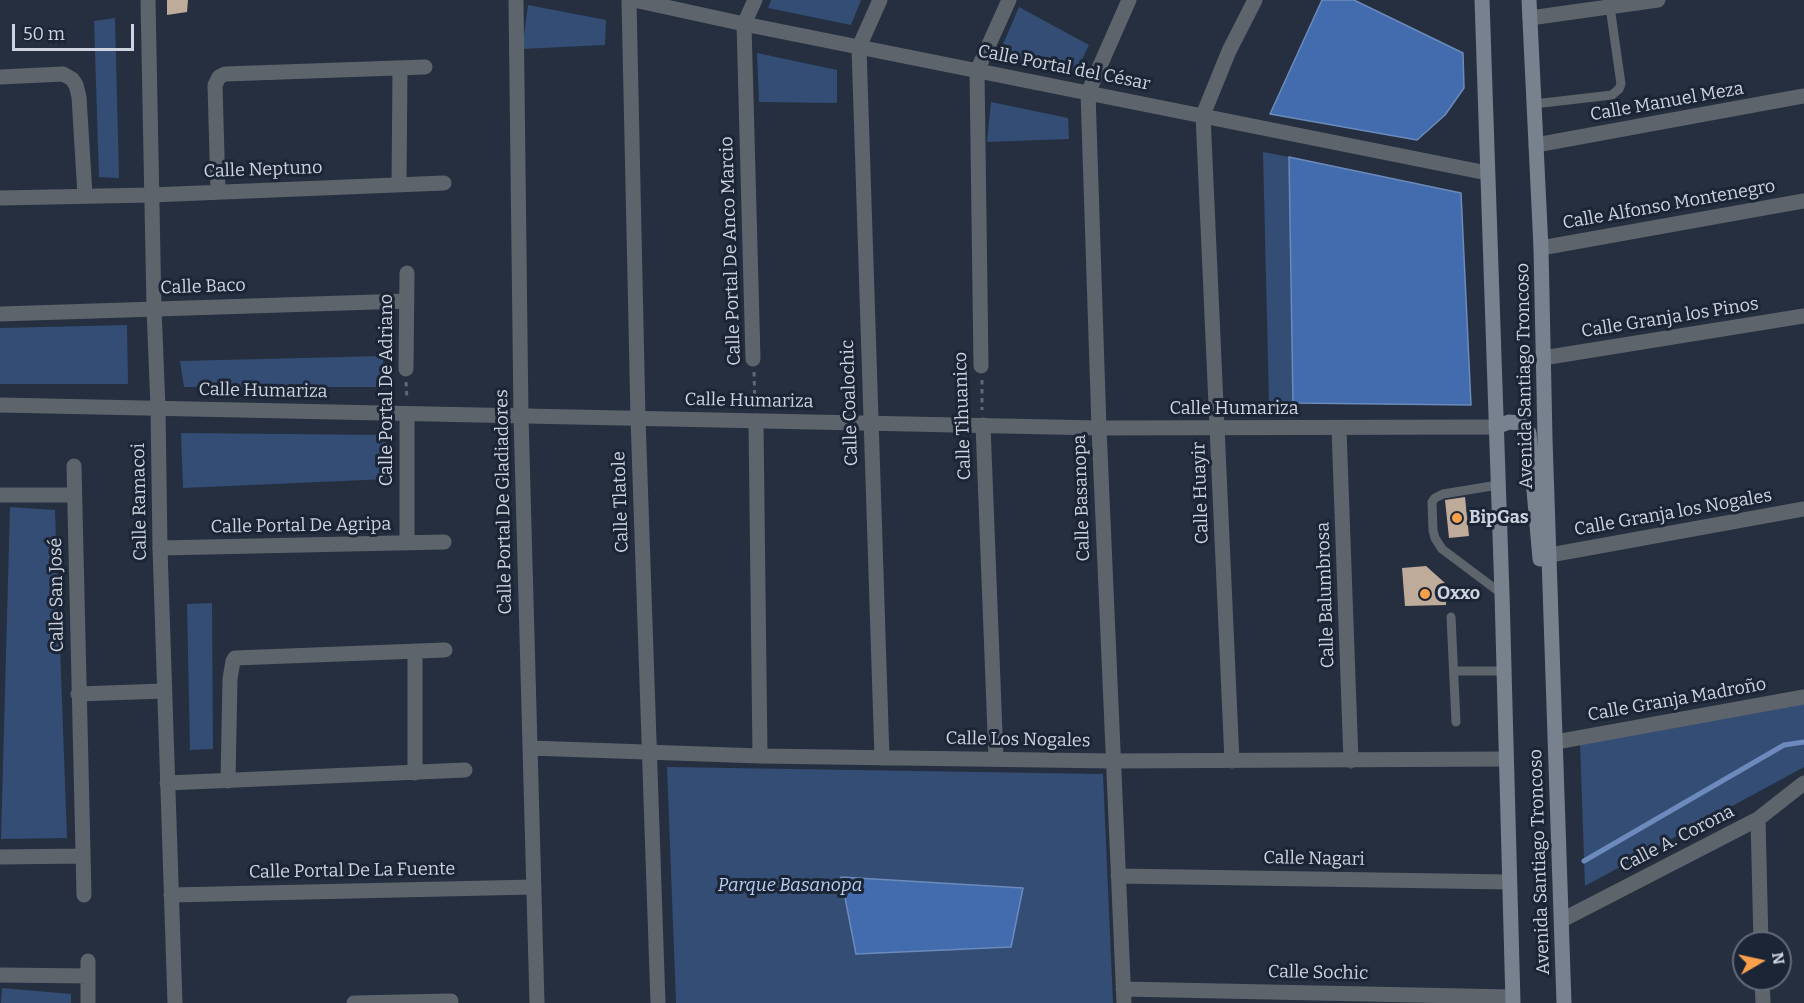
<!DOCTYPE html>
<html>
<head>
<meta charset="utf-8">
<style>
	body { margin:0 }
	#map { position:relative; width:1804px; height:1003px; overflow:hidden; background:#252f3f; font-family:Bitter,serif }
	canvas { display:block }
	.north { position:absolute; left:1732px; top:931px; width:60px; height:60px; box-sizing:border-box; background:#1b2535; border:2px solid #626b79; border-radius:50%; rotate:81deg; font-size:16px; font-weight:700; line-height:24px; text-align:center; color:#cdd4df }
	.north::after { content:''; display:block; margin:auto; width:21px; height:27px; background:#f9a04c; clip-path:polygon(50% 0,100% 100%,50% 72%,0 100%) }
	.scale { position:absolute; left:12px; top:24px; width:122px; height:27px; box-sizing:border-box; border:3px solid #cdd4df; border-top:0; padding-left:8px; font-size:18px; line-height:21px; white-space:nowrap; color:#cdd4df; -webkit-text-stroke:4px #1b2535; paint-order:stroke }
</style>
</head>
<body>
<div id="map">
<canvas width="1804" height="1003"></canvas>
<div class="north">N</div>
<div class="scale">50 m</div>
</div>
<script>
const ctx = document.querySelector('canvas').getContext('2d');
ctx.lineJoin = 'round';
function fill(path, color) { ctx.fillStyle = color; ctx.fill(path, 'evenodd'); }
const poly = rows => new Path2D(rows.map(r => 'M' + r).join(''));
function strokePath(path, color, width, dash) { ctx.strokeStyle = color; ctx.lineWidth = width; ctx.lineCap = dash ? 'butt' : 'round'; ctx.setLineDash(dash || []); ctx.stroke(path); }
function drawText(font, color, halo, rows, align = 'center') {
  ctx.font = font + ' Bitter,serif'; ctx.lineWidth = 6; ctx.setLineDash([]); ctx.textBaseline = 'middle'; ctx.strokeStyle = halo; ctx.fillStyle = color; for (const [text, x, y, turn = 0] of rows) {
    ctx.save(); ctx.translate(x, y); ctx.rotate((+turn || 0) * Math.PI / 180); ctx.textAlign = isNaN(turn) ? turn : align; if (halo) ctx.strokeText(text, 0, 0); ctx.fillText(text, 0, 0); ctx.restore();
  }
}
const green = poly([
	[771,0,861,0,851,25,768,8],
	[528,5,606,20,605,45,522,49],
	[1019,7,1089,45,1076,72,998,56],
	[115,18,119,178,99,177,94,21],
	[757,53,837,70,837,103,759,102],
	[991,102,1068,118,1069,139,987,142],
	[1263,152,1289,157,1293,403,1269,403],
	[127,325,128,384,0,384,0,328],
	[383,356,384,387,184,387,180,361],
	[181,433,385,435,388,479,183,488],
	[10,507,55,510,67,838,1,839],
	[212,603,213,749,190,750,187,604],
	[1804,704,1804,767,1585,886,1580,744],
	[667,767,1103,774,1113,1003,676,1003],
	[2,988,71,994,71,1003,1,1003]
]);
const water = poly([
	[1322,0,1354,0,1463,53,1464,88,1445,115,1417,140,1270,114,1322,0],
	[1289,157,1461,193,1471,405,1293,403,1289,157],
	[841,877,1023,888,1011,947,856,954,841,877]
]);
const stream = poly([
	[1584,861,1784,745,1804,742]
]);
const building = poly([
	[167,0,188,0,187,12,167,15],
	[1465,497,1469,536,1449,538,1445,500],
	[1426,566,1445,583,1446,605,1405,606,1402,568]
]);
const path = poly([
	[754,372,755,405],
	[982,380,982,410],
	[406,382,407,400]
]);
const service = poly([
	[1534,104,1612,95,1619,89,1621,84,1610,7],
	[1498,485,1443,494,1435,498,1432,502,1433,530,1435,538,1442,549,1502,594],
	[1451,617,1456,722],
	[1454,671,1504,671]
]);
const minor = poly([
	[516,0,521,416,537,1003],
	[629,0,638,418,658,1003],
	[634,0,744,24,1487,173],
	[880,0,859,47,882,758],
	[1530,18,1658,0],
	[0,77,63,74,72,79,76,85,79,97,85,195],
	[1536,145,1804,96],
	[399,185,400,68],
	[218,191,215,85,219,77,225,74,425,67],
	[0,198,151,195,444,183],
	[1541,248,1804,201],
	[0,314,407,301],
	[1543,358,1804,316],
	[753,359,744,24,755,0],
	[981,366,977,71,1009,0],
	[406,369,407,273],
	[756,421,760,756],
	[983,425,996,759],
	[1339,429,1351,761],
	[74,466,84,895],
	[0,495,74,495],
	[407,543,407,414],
	[160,548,444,542],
	[1550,555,1804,509],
	[415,651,415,773],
	[78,694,164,691],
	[1556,742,1804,697],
	[530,748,760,756,1113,761,1506,759],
	[1232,761,1203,115,1229,51,1255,0],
	[228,781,230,679,233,661,235,658,445,650],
	[167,783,465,770],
	[1758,819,1761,943],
	[0,857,83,856],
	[1118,876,1509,882],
	[171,895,534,887],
	[1562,920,1758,819,1804,783],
	[0,975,88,976],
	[1762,979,1763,1003],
	[1123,989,1512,997],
	[88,1003,88,961],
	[354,1003,451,1001],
	[1124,1003,1099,428,1088,93,1129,0]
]);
const tertiary = poly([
	[148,0,154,308,158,408,160,548,175,1003],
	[0,405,1099,428,1496,427]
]);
const secondary = poly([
	[1482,0,1502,594,1513,1003],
	[1529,0,1541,248,1545,439,1564,1003],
	[1496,427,1509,422,1520,423,1529,433,1540,559]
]);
const markers = [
	[1457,518,6,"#f9a04c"],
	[1425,594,6,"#f9a04c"]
];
const streetNames = [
	["Calle Portal del César",1064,68,11],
	["Calle Manuel Meza",1667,102,-10],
	["Calle Neptuno",263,170,-2],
	["Calle Alfonso Montenegro",1669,205,-10],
	["Calle Portal De Anco Marcio",731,251,-92],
	["Calle Baco",203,287,-2],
	["Calle Granja los Pinos",1670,318,-9],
	["Avenida Santiago Troncoso",1525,376,-91],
	["Calle Portal De Adriano",387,390,-90],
	["Calle Humariza",263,391,1],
	["Calle Humariza",749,401,1],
	["Calle Coalochic",850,403,-92],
	["Calle Humariza",1234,409],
	["Calle Tihuanico",963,416,-92],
	["Calle Huayir",1201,493,-92],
	["Calle Basanopa",1082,498,-92],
	["Calle Ramacoi",140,502,-91],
	["Calle Portal De Gladiadores",504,502,-91],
	["Calle Tlatole",621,502,-92],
	["Calle Granja los Nogales",1673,513,-10],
	["Calle Portal De Agripa",301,526,-1],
	["Calle San José",57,595,-91],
	["Calle Balumbrosa",1326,595,-92],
	["Calle Granja Madroño",1677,700,-10],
	["Calle Los Nogales",1018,740,1],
	["Calle A. Corona",1677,839,-27],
	["Calle Nagari",1314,859,1],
	["Avenida Santiago Troncoso",1540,862,-92],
	["Calle Portal De La Fuente",352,871,-1],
	["Calle Sochic",1318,973,1]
];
const poiNames = [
	["BipGas",1469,518],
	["Oxxo",1437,594]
];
const parkNames = [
	["Parque Basanopa",790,886]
];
fill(green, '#344d74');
fill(water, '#426cad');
strokePath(water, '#6c8bbc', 1.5);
strokePath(stream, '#6c8bbc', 5);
fill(building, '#bfab9a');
strokePath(path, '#5f6876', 3, [4.5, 4.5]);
strokePath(service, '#5e646c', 9);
strokePath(minor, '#5e646c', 15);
strokePath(tertiary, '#5e646c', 15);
strokePath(secondary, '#78818e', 15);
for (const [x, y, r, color] of markers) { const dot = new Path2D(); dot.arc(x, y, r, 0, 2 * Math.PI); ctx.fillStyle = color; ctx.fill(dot); strokePath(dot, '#1b2535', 2); }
drawText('18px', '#cdd4df', '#1b2535', streetNames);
drawText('bold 18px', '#cdd4df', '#1b2535', poiNames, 'left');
drawText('italic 18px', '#b9d1f5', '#1b2535', parkNames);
</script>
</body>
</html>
